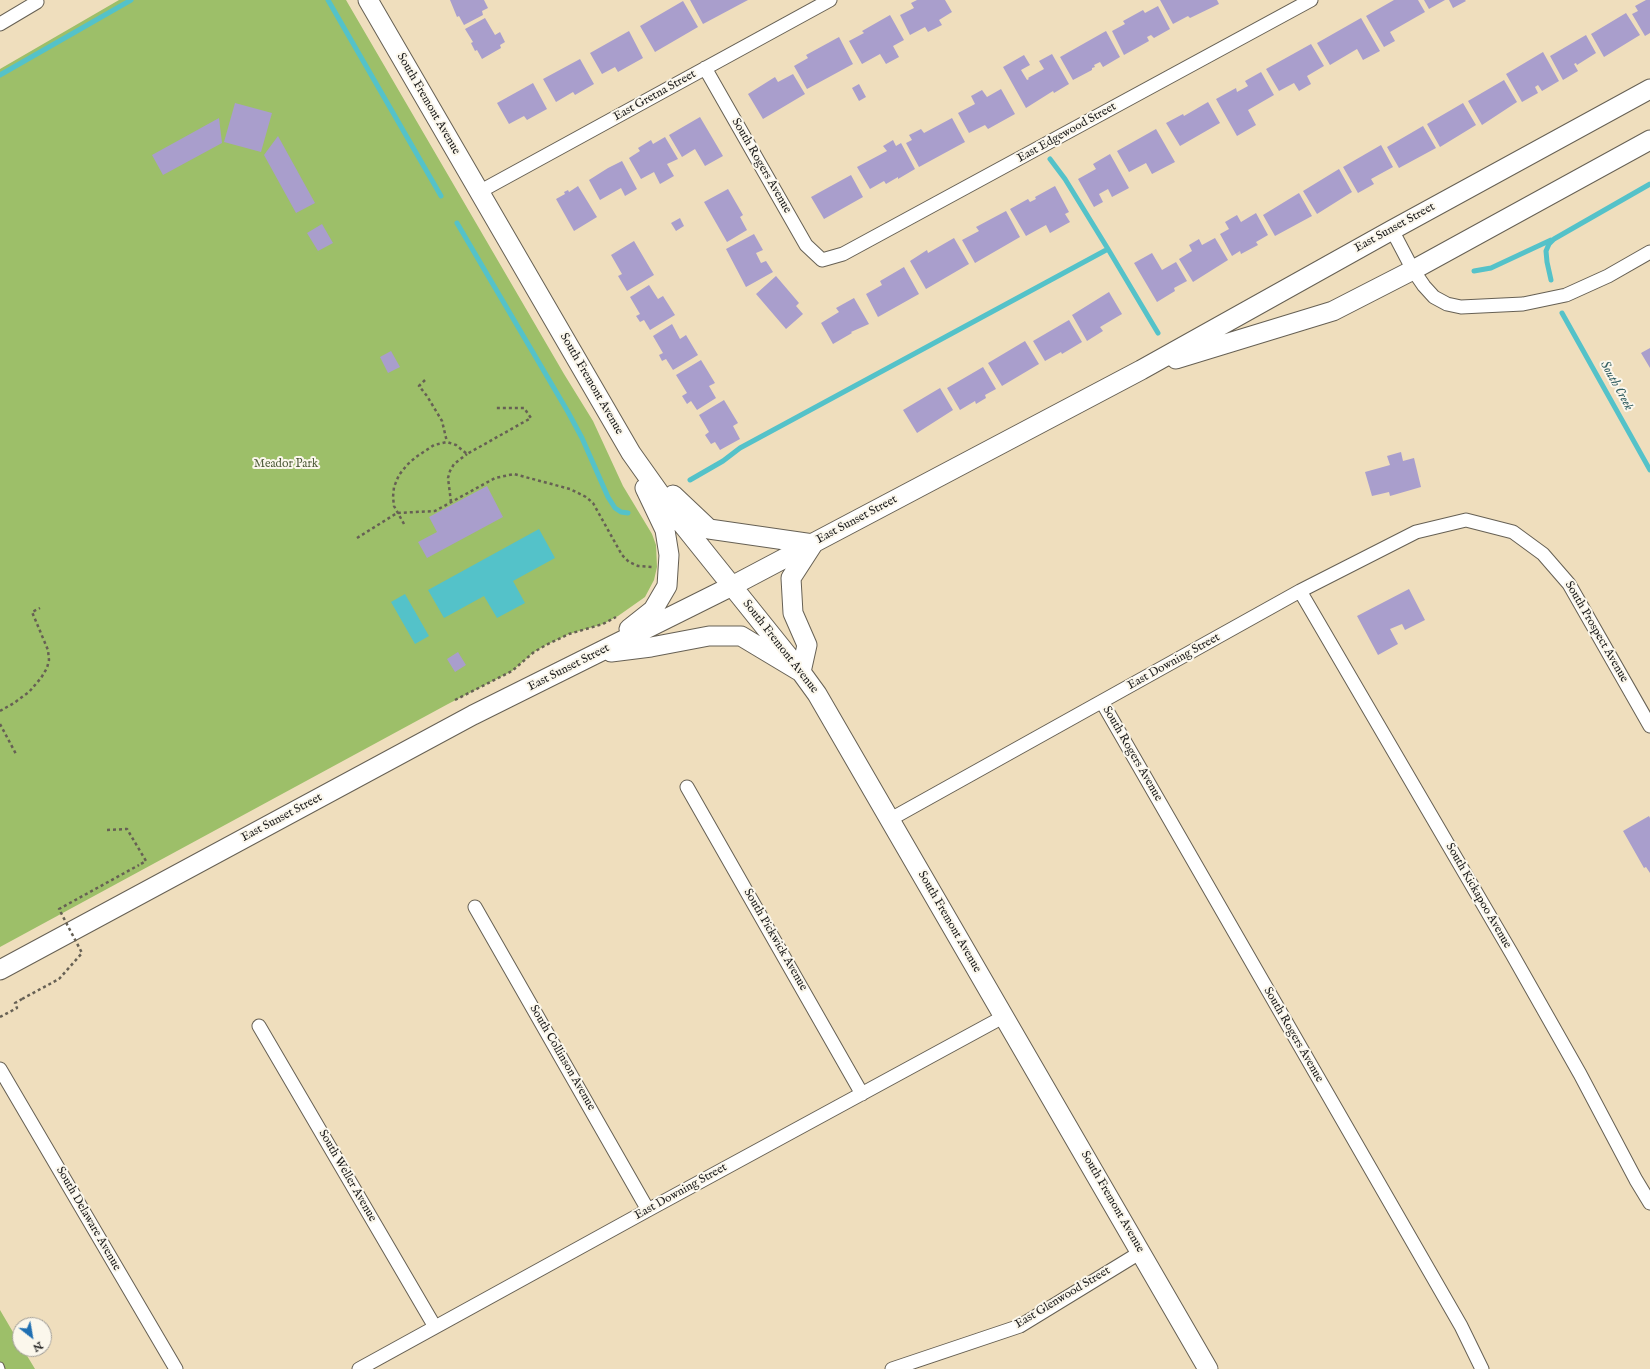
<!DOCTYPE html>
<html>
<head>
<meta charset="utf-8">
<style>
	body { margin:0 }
	#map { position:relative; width:1650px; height:1369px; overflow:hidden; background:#efdebd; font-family:"IM FELL English",serif }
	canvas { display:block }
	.north { position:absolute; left:12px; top:1317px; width:40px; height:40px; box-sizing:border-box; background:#fbf7ec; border:1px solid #a29f99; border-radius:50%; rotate:149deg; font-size:11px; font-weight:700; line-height:16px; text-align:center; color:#1c1c1c }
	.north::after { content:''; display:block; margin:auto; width:14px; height:18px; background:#1f6fb2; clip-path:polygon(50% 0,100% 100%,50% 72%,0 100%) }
</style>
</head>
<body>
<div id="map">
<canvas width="1650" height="1369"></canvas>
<div class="north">N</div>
</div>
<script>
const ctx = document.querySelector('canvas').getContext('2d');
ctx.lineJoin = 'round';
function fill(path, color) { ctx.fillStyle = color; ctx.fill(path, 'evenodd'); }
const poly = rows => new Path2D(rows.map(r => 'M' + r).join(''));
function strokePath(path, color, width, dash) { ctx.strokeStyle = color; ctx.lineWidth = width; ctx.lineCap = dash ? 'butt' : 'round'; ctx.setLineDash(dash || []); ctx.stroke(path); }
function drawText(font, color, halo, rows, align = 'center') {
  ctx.font = font + ' "IM FELL English",serif'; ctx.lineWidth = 4; ctx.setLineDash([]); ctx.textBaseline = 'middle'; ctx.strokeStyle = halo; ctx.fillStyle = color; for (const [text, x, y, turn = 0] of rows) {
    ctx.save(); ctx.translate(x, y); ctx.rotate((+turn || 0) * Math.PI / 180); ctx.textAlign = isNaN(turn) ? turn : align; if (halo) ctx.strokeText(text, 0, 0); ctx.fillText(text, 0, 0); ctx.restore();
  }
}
const green = poly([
	[119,0,346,0,564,374,593,421,623,486,652,534,656,545,657,567,654,580,645,597,618,616,603,624,569,634,546,645,534,652,512,671,448,704,0,947,0,69],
	[0,1310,20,1344,20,1349,23,1349,35,1369,0,1369]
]);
const water = poly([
	[539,529,555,558,513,581,525,603,497,618,484,596,444,618,428,590],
	[405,594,429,636,415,644,391,602]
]);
const stream = poly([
	[328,0,441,196],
	[0,75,131,0],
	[1050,159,1065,179,1108,249,1158,333],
	[457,223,568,412,582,438,608,497,615,508,621,512,628,513],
	[1474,271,1491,268,1551,240],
	[1551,280,1547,262,1546,251,1549,244,1554,239,1650,184],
	[1562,313,1650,470],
	[690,480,723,461,740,448,1108,249]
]);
const building = poly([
	[450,0,484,0,488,8,482,11,483,15,464,25,459,16,457,17],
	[690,0,748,0,703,24],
	[917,0,945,0,952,12,939,20,942,25,928,32,925,27,910,35,900,15,914,8,911,3],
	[1160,0,1217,0,1219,4,1190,18,1188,16,1173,24],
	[1394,0,1418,0,1425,12,1390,32,1395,41,1384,47,1366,16],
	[1424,0,1445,0,1429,9],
	[1449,0,1465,0,1466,1,1453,8],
	[1646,0,1650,0,1650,33,1645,36,1632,14,1638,11,1635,6],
	[683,1,698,27,655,52,640,26],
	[1158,6,1170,29,1154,38,1151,35,1147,37,1149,41,1124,55,1112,31,1125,24,1123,21,1143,10,1145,13],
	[1626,13,1640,35,1604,57,1591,34],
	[890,15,904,40,893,46,899,57,886,64,880,54,862,64,849,41,864,33,862,31],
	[485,18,495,35,500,32,505,42,500,45,501,48,482,59,477,50,475,51,471,43,473,42,465,29],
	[1361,18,1380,51,1363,60,1357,49,1330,65,1317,43],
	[629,31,643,58,618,72,615,67,602,74,590,53],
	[1106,31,1120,57,1103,67,1100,62,1094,65,1095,67,1092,68,1092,70,1073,80,1060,57],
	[1586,35,1596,53,1577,65,1576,63,1574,64,1578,71,1563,80,1550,56],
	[839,37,853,64,807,89,794,66,808,58,806,55],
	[1311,44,1324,66,1307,76,1311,84,1299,91,1294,83,1279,91,1266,69],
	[1543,52,1559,81,1542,91,1538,85,1535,87,1538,93,1522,102,1506,74],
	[1052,54,1069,84,1054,93,1053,91,1026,108,1003,67,1024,55,1030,65,1021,70,1027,80,1029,79,1028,78,1044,69,1039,61],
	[580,59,594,84,575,95,573,92,556,102,543,79],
	[1261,72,1274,95,1248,110,1256,125,1237,136,1216,99,1236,88,1237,92,1248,86,1245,81],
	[793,74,805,94,763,119,748,94,775,77,778,82],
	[1504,80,1517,102,1482,125,1468,101],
	[533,83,547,109,527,120,524,116,509,124,497,103],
	[859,84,866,97,859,101,852,88],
	[1001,89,1015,114,988,129,985,125,969,133,958,113,975,104,971,96,982,90,987,97],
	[1208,102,1220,123,1180,146,1166,123,1183,114,1184,116],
	[235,103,272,113,261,152,224,142],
	[1463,103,1476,125,1440,147,1427,124],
	[700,117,723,156,705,166,695,149,682,157,669,135],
	[219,118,222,143,163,175,152,155],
	[952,118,965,142,919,167,906,143,912,140,909,135,921,129,924,133],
	[1423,126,1436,148,1399,168,1387,147],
	[1156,129,1175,162,1152,174,1146,163,1129,172,1117,151],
	[278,136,315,203,296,213,264,155],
	[665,137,678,159,667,164,674,176,660,184,654,172,641,179,629,158,640,151,638,148,651,140,653,144],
	[893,140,896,146,901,143,915,169,898,179,898,177,886,184,884,181,870,189,857,167,887,151,883,146],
	[1381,145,1393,167,1371,179,1374,184,1358,193,1343,167],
	[1110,154,1129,188,1112,197,1108,189,1099,194,1103,202,1094,207,1078,179,1096,169,1093,164],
	[622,161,637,189,625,196,621,188,600,200,589,180,608,168],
	[1339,169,1352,192,1317,214,1303,191],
	[851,175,863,197,824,219,811,197],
	[578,186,597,217,574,231,556,199,565,194,564,192,568,190,569,192],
	[1055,186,1069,212,1065,214,1070,222,1050,233,1046,225,1026,236,1010,209,1028,199,1030,202,1036,199,1035,197],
	[728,189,743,215,740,217,747,230,727,242,704,202],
	[1299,193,1312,216,1275,236,1263,215],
	[1006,211,1020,237,975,263,962,240,979,231,976,227],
	[1256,213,1268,235,1256,242,1258,245,1241,254,1240,251,1232,256,1220,234,1229,229,1225,222,1237,215,1241,222],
	[680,218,684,226,676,231,671,223],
	[322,224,333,243,318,251,307,233],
	[754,234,763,250,756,253,761,263,766,261,773,272,746,287,726,249],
	[954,238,969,264,926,289,910,261,927,250,928,253],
	[1215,238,1228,260,1193,282,1179,259,1192,251,1189,245,1199,239,1202,245],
	[634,241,654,275,627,291,618,276,622,274,611,255],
	[1152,253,1162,270,1176,262,1187,281,1174,288,1175,291,1157,302,1134,263],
	[904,267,919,294,878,317,866,294,882,285,880,281],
	[776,276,799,303,796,306,803,314,786,329,756,294],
	[649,285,658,299,663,296,675,315,650,330,644,320,640,322,636,316,640,314,630,297],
	[1109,292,1122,314,1100,327,1103,331,1087,341,1072,315],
	[854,298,869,324,851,332,852,333,833,344,821,323,839,312,836,308],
	[1069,320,1082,342,1062,354,1061,352,1045,361,1033,341],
	[672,324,680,339,686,335,698,355,673,370,666,359,662,361,659,355,663,353,653,336],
	[1025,341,1039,364,1002,386,988,363],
	[1650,348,1650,368,1641,353],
	[391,351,400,367,388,373,380,357],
	[701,360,715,383,709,386,716,398,697,410,691,401,687,404,682,396,687,393,676,375],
	[983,367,996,389,985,395,986,398,976,404,975,401,960,410,947,388],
	[940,388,953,410,917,433,903,410],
	[724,400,738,423,733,426,740,439,720,450,715,442,711,444,705,435,709,432,699,415],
	[1401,452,1403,461,1414,458,1421,487,1390,496,1389,492,1372,496,1365,472,1390,465,1387,456],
	[487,486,503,517,427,558,418,542,437,532,429,517],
	[1409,589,1425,620,1405,630,1402,624,1390,629,1398,644,1378,655,1357,616],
	[458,652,466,665,455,672,447,659],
	[1649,816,1650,818,1650,873,1646,867,1644,868,1623,831]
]);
const path = poly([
	[425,380,419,386,427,396,442,421,447,442],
	[451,502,448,478,450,471,454,464,467,454],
	[404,524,394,506,393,497,394,487,399,475,407,465,416,457,434,445,447,442,456,445,467,454,531,418,524,408,495,408],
	[357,538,397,513,435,511,495,478,514,474,570,489,586,497,593,503,622,555,629,562,638,566,652,567],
	[455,700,512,671,534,652,546,645,569,634,603,624,616,617],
	[0,711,14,703,29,692,41,678,47,668,49,660,48,650,32,612,40,608],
	[0,724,16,754],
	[107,830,127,829,146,861,139,865],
	[0,1017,17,1008,15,1003,22,999]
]);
const service = poly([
	[0,1366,1,1369]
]);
const minor = poly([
	[0,24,37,2],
	[705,68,806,245,822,260,843,254,1311,0],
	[479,192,830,0],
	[1392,230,1413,270,1424,286,1434,297,1447,304,1461,307,1523,304,1566,295,1608,276,1650,252],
	[1300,591,1512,954,1580,1074,1636,1180,1650,1203],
	[1102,702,1461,1326,1482,1369],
	[687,787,862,1094],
	[889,820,1300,591,1416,532,1466,520,1513,532,1543,554,1569,584,1650,726],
	[475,907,648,1210],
	[259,1026,435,1327],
	[0,1069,176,1369],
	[359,1369,648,1210,1003,1017],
	[892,1369,1020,1326,1141,1252]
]);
const secondary = poly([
	[368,0,631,453,675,515,801,672,817,694,1208,1369],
	[1176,359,1333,311,1413,270,1650,140],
	[629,629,653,610,667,586,669,555,665,530,645,488],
	[611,652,651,647,709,636,741,636,801,672,807,645,793,613,791,578,813,544,709,529,673,495],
	[0,970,473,715,732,586,1141,370,1392,230,1650,89]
]);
const pathBridge = poly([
	[22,999,59,979,82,953,59,909,139,865]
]);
const streetNames = [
	["East Gretna Street",655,96,-29],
	["South Fremont Avenue",428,104,60],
	["East Edgewood Street",1067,133,-29],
	["South Rogers Avenue",761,166,60],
	["East Sunset Street",1395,228,-29],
	["South Fremont Avenue",591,384,60],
	["East Sunset Street",857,520,-28],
	["South Prospect Avenue",1596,632,60],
	["South Fremont Avenue",780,647,52],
	["East Downing Street",1174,662,-29],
	["East Sunset Street",569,668,-27],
	["South Rogers Avenue",1132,754,60],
	["East Sunset Street",282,818,-28],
	["South Kickapoo Avenue",1478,896,60],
	["South Fremont Avenue",949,922,60],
	["South Pickwick Avenue",775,940,60],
	["South Rogers Avenue",1293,1035,60],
	["South Collinson Avenue",562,1058,60],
	["South Weller Avenue",347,1176,60],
	["East Downing Street",681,1192,-29],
	["South Fremont Avenue",1112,1202,60],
	["South Delaware Avenue",88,1219,60],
	["East Glenwood Street",1063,1298,-31]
];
const parkNames = [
	["Meador Park",286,465]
];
const waterNames = [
	["South Creek",1616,386,61]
];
fill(green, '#9dbf69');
fill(water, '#54c2c9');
strokePath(stream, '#54c2c9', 5);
fill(building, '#a99ecc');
strokePath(service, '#666054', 9);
strokePath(minor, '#666054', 15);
strokePath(secondary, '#666054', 21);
strokePath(path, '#666054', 2.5, [3, 3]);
strokePath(service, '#fff', 7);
strokePath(minor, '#fff', 13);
strokePath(secondary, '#fff', 19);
strokePath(pathBridge, '#666054', 2.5, [3, 3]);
drawText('12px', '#1c1c1c', '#fbf7ec', streetNames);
drawText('12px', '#505d3b', '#fbf7ec', parkNames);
drawText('italic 13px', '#325e61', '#fbf7ec', waterNames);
</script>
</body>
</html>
